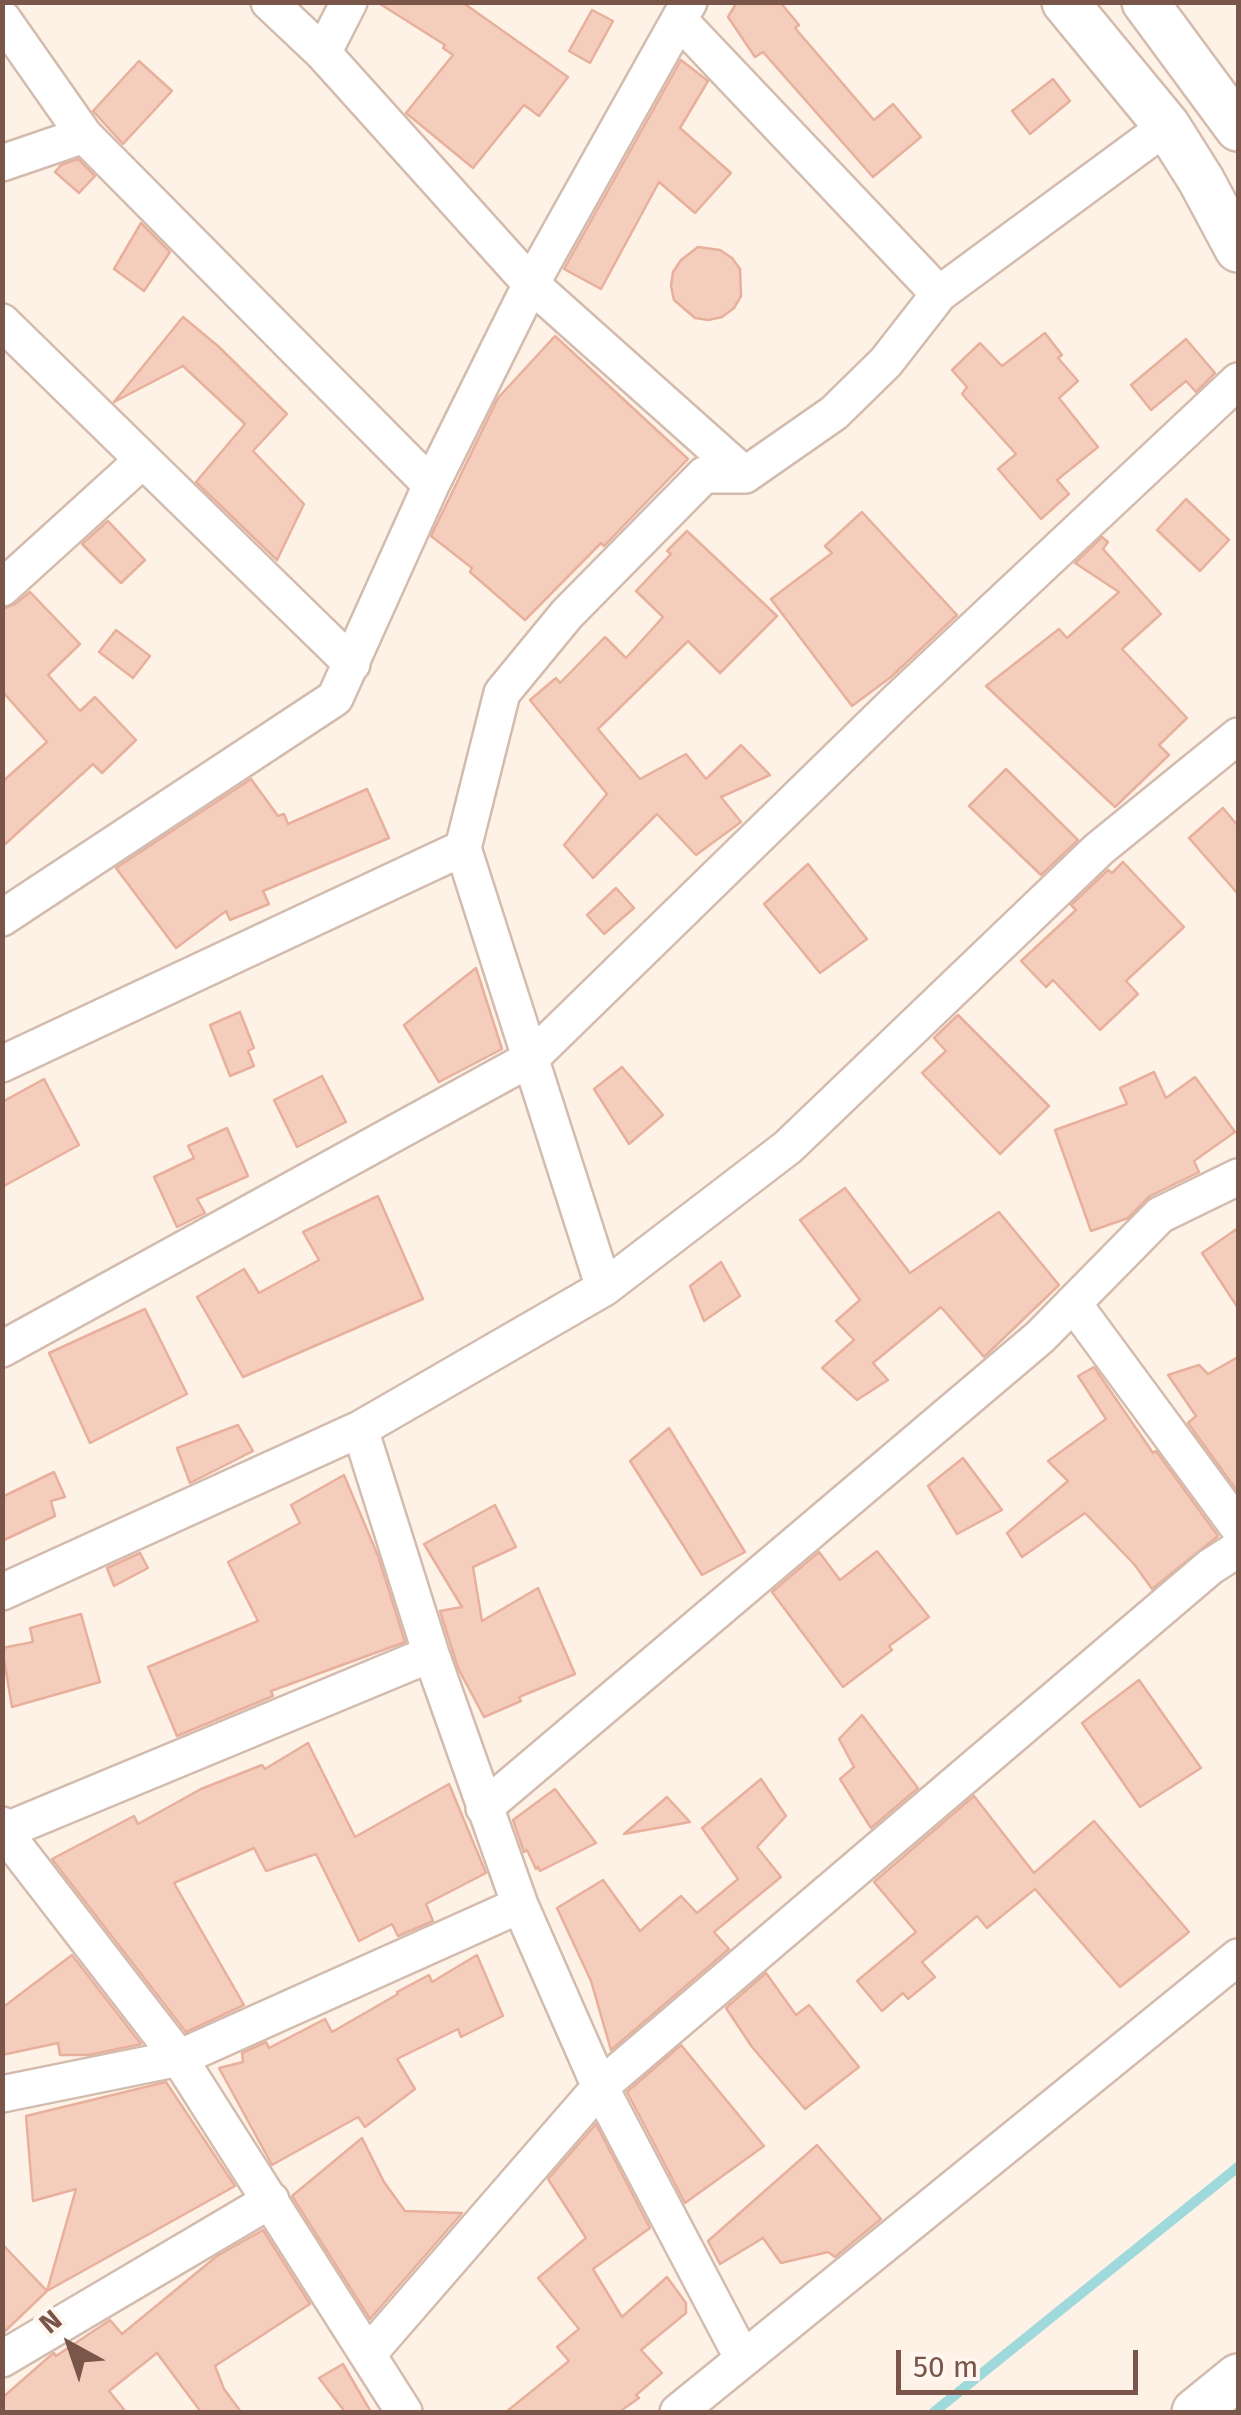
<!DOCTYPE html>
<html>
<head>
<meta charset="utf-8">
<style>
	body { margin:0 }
	#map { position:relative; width:1241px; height:2415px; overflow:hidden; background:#fef2e7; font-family:"Fira Sans",sans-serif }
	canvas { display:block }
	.frame { position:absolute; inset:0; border:5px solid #7a5549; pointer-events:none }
	.north { position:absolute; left:20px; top:2295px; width:100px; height:100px; -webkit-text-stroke:8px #fff7ef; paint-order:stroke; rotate:320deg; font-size:28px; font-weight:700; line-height:40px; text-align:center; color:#7a5549 }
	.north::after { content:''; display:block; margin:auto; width:35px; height:45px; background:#7a5549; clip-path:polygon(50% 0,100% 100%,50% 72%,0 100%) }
	.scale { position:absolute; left:896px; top:2350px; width:242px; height:45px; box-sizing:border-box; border:5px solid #7a5549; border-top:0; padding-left:12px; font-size:30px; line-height:35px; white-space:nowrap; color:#7a5549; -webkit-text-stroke:8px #fff7ef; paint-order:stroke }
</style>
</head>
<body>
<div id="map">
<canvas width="1241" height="2415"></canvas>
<div class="frame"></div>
<div class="north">N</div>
<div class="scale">50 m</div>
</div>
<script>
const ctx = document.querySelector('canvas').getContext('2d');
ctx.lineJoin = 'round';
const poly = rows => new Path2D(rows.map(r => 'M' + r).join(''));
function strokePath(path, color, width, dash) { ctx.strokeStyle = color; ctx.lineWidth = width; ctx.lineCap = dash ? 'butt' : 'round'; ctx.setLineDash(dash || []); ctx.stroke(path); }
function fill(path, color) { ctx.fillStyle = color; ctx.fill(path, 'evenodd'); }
const stream = poly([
	[934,2412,1238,2167]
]);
const building = poly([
	[377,2,462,2,568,77,539,116,524,105,473,168,406,113,453,55,443,48,445,45,377,2],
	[737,2,780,2,799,25,795,28,874,120,893,104,921,137,873,177,763,52,755,57,728,17,737,2],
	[592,10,613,21,590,63,569,51,592,10],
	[681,60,708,81,680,128,731,173,695,213,659,182,601,289,564,269,681,60],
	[139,61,172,91,123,144,93,111,139,61],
	[1053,79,1070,101,1030,134,1012,111,1053,79],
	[78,159,95,176,79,193,55,172,61,165,78,159],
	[141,223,170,252,144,291,114,269,141,223],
	[698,247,720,250,732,258,740,269,741,296,734,308,722,317,708,320,695,318,674,300,671,286,673,272,681,260,698,247],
	[183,317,218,346,287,414,253,451,304,504,277,560,196,482,245,424,183,366,114,402,183,317],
	[1045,333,1062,355,1058,358,1078,381,1059,398,1098,447,1057,480,1069,494,1041,519,998,469,1016,454,962,394,967,387,952,370,980,343,1002,366,1045,333],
	[555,336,688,459,604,546,601,543,525,620,470,572,472,568,431,536,498,398,555,336],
	[1186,339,1215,373,1196,392,1186,381,1151,410,1131,385,1186,339],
	[1186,499,1229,540,1200,571,1157,530,1186,499],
	[862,512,957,615,891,677,852,706,771,599,832,553,825,546,862,512],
	[108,521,145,560,121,583,82,544,108,521],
	[687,531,777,616,720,673,688,641,598,729,640,779,686,754,706,779,741,745,770,775,721,797,741,822,696,855,657,814,593,878,564,845,607,794,530,700,556,678,560,683,605,637,626,658,663,617,636,591,671,554,667,551,687,531],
	[1102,537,1108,542,1103,549,1161,614,1122,649,1187,718,1159,745,1169,755,1115,807,986,686,1059,629,1067,638,1119,592,1075,563,1102,537],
	[30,592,80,644,48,675,80,711,95,697,136,740,102,773,93,764,2,847,2,782,47,742,2,691,2,609,15,604,30,592],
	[116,630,150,656,133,678,99,652,116,630],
	[1006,769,1078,840,1041,875,969,806,1006,769],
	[251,779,278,816,284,814,288,824,367,789,389,838,263,891,269,904,230,920,226,911,176,948,116,868,251,779],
	[1223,808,1238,826,1238,894,1189,838,1223,808],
	[1123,862,1184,927,1126,981,1138,994,1100,1030,1053,980,1046,987,1021,961,1076,910,1071,905,1108,870,1112,873,1123,862],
	[808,864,867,939,820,973,764,904,808,864],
	[616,888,634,908,604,934,587,915,616,888],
	[476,968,502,1049,439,1082,404,1025,476,968],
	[240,1012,254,1048,248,1051,254,1066,230,1076,210,1025,240,1012],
	[958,1015,1049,1106,1000,1154,922,1073,946,1051,934,1038,958,1015],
	[622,1067,663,1115,629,1144,594,1089,622,1067],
	[1154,1072,1166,1098,1195,1077,1235,1132,1194,1161,1199,1172,1150,1196,1128,1218,1091,1231,1055,1130,1127,1104,1120,1088,1154,1072],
	[322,1076,346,1122,297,1147,274,1100,322,1076],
	[44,1079,79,1145,2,1187,2,1102,44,1079],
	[227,1128,248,1176,197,1199,205,1213,177,1227,154,1177,194,1158,188,1146,227,1128],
	[845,1188,910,1273,999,1212,1059,1285,984,1357,941,1307,873,1363,888,1380,857,1400,822,1368,854,1340,836,1321,860,1300,800,1220,845,1188],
	[378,1196,423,1299,243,1377,197,1297,244,1269,259,1293,319,1260,303,1232,378,1196],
	[1238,1228,1238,1308,1202,1253,1238,1228],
	[721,1262,740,1296,704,1321,690,1286,721,1262],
	[145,1309,187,1394,90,1443,49,1353,145,1309],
	[1238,1357,1238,1492,1188,1423,1196,1416,1168,1375,1199,1365,1208,1374,1238,1357],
	[1094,1367,1153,1453,1156,1451,1218,1536,1152,1589,1134,1564,1085,1513,1022,1557,1007,1533,1068,1481,1048,1461,1106,1419,1078,1376,1094,1367],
	[238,1425,253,1451,190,1483,177,1448,238,1425],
	[669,1428,745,1552,702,1575,630,1461,669,1428],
	[963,1458,1002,1510,957,1534,928,1486,963,1458],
	[54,1472,65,1497,51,1501,55,1516,2,1541,2,1497,54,1472],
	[344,1475,378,1556,405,1642,271,1691,273,1696,177,1736,148,1667,258,1621,228,1562,300,1523,291,1505,344,1475],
	[495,1505,516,1547,473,1567,482,1621,538,1588,575,1674,519,1697,521,1701,484,1717,458,1668,440,1611,462,1607,424,1544,495,1505],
	[877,1551,929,1617,889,1646,892,1650,843,1687,772,1592,819,1552,840,1580,877,1551],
	[140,1553,148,1568,114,1586,107,1568,140,1553],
	[81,1614,100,1682,12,1707,2,1648,33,1642,30,1628,81,1614],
	[1139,1680,1201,1768,1140,1807,1082,1723,1139,1680],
	[862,1715,918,1788,871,1828,840,1779,854,1767,839,1739,862,1715],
	[308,1743,355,1837,449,1784,486,1873,426,1904,433,1921,398,1936,392,1924,359,1941,316,1854,266,1871,254,1848,174,1883,244,2005,186,2032,52,1859,134,1816,138,1824,201,1789,262,1765,265,1769,308,1743],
	[761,1779,786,1816,757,1847,781,1877,714,1932,729,1949,611,2050,591,1981,557,1908,603,1880,640,1931,681,1896,697,1913,738,1879,702,1828,761,1779],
	[555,1789,596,1843,540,1871,538,1867,536,1869,527,1850,524,1852,513,1820,555,1789],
	[974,1796,1034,1873,1094,1821,1189,1932,1120,1987,1035,1889,987,1928,977,1916,922,1962,935,1977,908,1999,903,1993,882,2011,857,1981,916,1932,874,1882,974,1796],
	[667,1797,690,1822,624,1834,667,1797],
	[72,1955,141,2044,89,2055,60,2055,58,2043,2,2055,2,2008,72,1955],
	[477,1955,503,2016,461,2037,458,2029,397,2059,415,2089,365,2127,358,2117,272,2165,219,2068,243,2062,242,2053,266,2042,269,2048,325,2019,332,2032,398,1994,397,1992,429,1975,432,1982,477,1955],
	[766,1973,796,2015,809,2005,859,2067,805,2109,752,2047,726,2008,766,1973],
	[681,2045,764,2146,685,2203,627,2092,681,2045],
	[166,2082,235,2186,47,2291,76,2189,33,2201,26,2116,166,2082],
	[596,2124,650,2228,593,2269,622,2317,667,2277,686,2303,686,2313,641,2350,662,2373,636,2395,639,2398,619,2412,506,2412,569,2361,557,2347,579,2329,538,2278,586,2238,548,2179,596,2124],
	[362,2138,384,2182,405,2211,462,2213,370,2319,292,2196,362,2138],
	[817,2145,881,2219,835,2257,828,2252,781,2263,763,2238,720,2264,708,2241,817,2145],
	[263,2230,310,2304,215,2366,224,2389,241,2412,201,2412,157,2353,109,2391,126,2412,2,2412,2,2398,50,2356,54,2353,56,2356,110,2320,122,2334,217,2256,263,2230],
	[2,2244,47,2291,2,2334,2,2244],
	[343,2364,371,2412,345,2412,319,2378,343,2364]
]);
const minor = poly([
	[269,2,323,53,531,284,745,475],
	[2,18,84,135,431,485],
	[680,21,939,294],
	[323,53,349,2],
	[2,163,84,135],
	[2,322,352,664],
	[2,588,143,460],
	[2,918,335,698,431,485,531,284,689,2],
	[2,1064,463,848],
	[604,1288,463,848,502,693,567,614,704,475,745,475,834,413,886,362,939,294,1167,126],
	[1073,1303,1238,1527],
	[2,1349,530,1059,896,702,1238,381],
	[360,1429,431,1654,520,1905,600,2087,743,2359],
	[2,1592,360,1429,604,1288,788,1147,1099,849,1238,736],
	[484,1808,1040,1337,1160,1215,1238,1177],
	[2,1825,5,1833,179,2058,404,2412],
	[2,1832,431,1654],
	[2,2094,179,2058,520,1905],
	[369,2353,600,2087,1210,1567,1238,1549],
	[2,2359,271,2200],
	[678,2412,1238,1957]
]);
const tertiary = poly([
	[1065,2,1167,126,1201,180,1238,249],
	[1145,2,1238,128],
	[1195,2412,1238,2377]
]);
strokePath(stream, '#9fd9db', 10);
fill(building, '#f5cdbd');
strokePath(building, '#e8b09c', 2.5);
strokePath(minor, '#d3bbae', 40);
strokePath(tertiary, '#d3bbae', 50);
strokePath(minor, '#fff', 35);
strokePath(tertiary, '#fff', 45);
</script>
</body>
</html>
